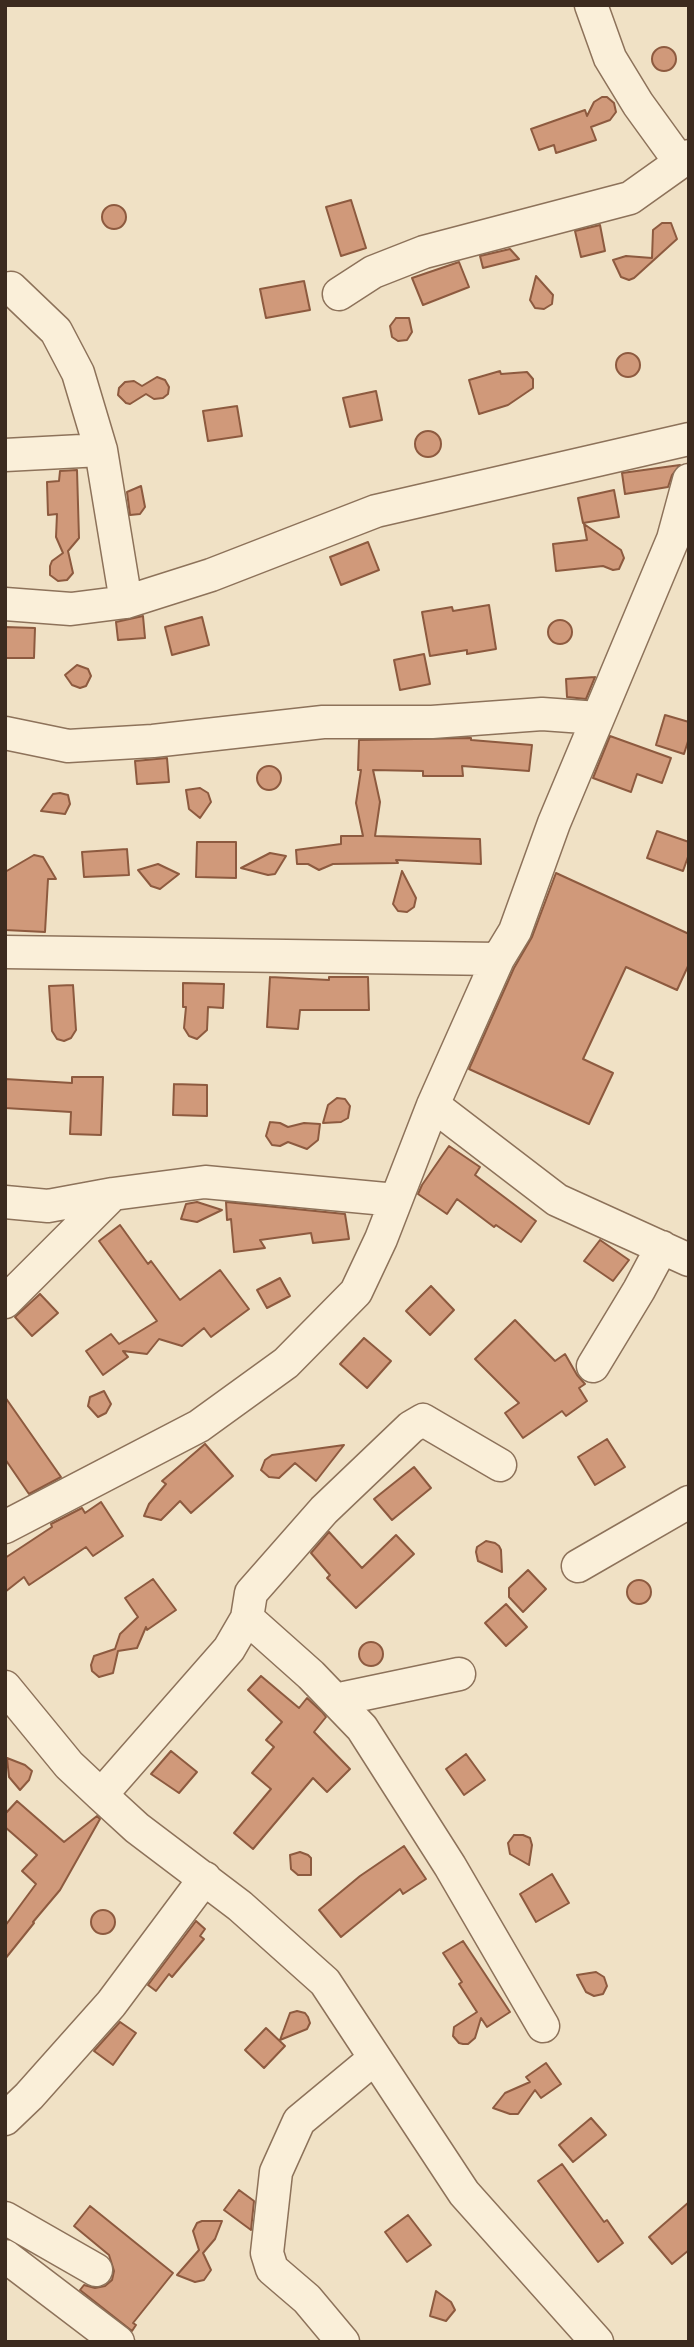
<!DOCTYPE html>
<html>
<head>
<meta charset="utf-8">
<style>
	body { margin:0 }
	#map { position:relative; width:694px; height:2347px; overflow:hidden; background:#f0e1c5; font-family:Lora,serif }
	canvas { display:block }
	.frame { position:absolute; inset:0; border:7px solid #3c2b1f; pointer-events:none }
</style>
</head>
<body>
<div id="map">
<canvas width="694" height="2347"></canvas>
<div class="frame"></div>
</div>
<script>
const ctx = document.querySelector('canvas').getContext('2d');
ctx.lineJoin = 'round';
function fill(path, color) { ctx.fillStyle = color; ctx.fill(path, 'evenodd'); }
const poly = rows => new Path2D(rows.map(r => 'M' + r).join(''));
function strokePath(path, color, width, dash) { ctx.strokeStyle = color; ctx.lineWidth = width; ctx.lineCap = dash ? 'butt' : 'round'; ctx.setLineDash(dash || []); ctx.stroke(path); }
const building = poly([
	'652 59a12 12 0 1 1 24 0a12 12 0 1 1-24 0Z',
	[602,97,607,97,614,103,616,112,610,120,591,127,596,140,556,153,554,145,539,150,531,129,585,110,587,116,594,102,602,97],
	[351,200,366,248,341,256,326,207,351,200],
	'102 217a12 12 0 1 1 24 0a12 12 0 1 1-24 0Z',
	[662,223,671,223,677,239,634,278,629,280,621,277,613,260,626,256,652,258,653,230,662,223],
	[600,225,605,251,581,257,575,231,600,225],
	[510,249,519,259,483,268,480,256,510,249],
	[459,262,469,287,423,305,412,278,459,262],
	[536,276,553,295,552,304,544,309,535,308,530,300,536,276],
	[304,281,310,310,266,318,260,289,304,281],
	[396,318,409,318,412,332,407,340,398,341,392,337,390,326,396,318],
	'616 365a12 12 0 1 1 24 0a12 12 0 1 1-24 0Z',
	[500,371,501,374,527,372,533,379,533,388,508,405,479,414,469,380,500,371],
	[157,377,165,380,169,387,168,394,163,398,154,399,146,394,130,404,126,403,118,395,119,388,125,382,134,381,142,386,157,377],
	[376,391,382,420,350,427,343,398,376,391],
	[237,406,242,436,208,441,203,411,237,406],
	'415 444a13 13 0 1 1 26 0a13 13 0 1 1-26 0Z',
	[680,465,672,475,668,487,625,494,622,473,680,465],
	[77,470,79,538,68,551,73,573,67,580,58,581,50,575,50,566,52,561,63,553,56,537,57,514,48,515,47,482,59,481,60,471,77,470],
	[141,486,145,507,140,514,130,515,127,492,141,486],
	[614,490,619,517,583,523,578,498,614,490],
	[584,524,621,550,624,558,619,569,613,570,603,566,556,571,553,544,587,540,584,524],
	[368,542,379,570,341,585,330,557,368,542],
	[489,605,496,649,467,654,467,650,430,656,422,612,452,607,453,611,489,605],
	[143,616,145,638,118,640,116,622,143,616],
	[202,617,209,645,172,655,165,627,202,617],
	'548 632a12 12 0 1 1 24 0a12 12 0 1 1-24 0Z',
	[5,627,35,628,34,658,5,658,5,627],
	[424,654,430,684,400,690,394,660,424,654],
	[77,665,88,669,91,676,86,686,80,688,72,685,65,675,77,665],
	[595,677,586,699,567,697,566,679,595,677],
	[665,715,689,722,689,738,684,754,656,745,665,715],
	[610,736,671,758,662,783,637,774,631,792,593,778,610,736],
	[471,738,471,740,532,745,529,771,462,766,463,776,423,776,423,771,373,770,380,802,375,836,480,839,481,864,396,860,398,863,333,864,319,870,308,864,297,864,296,850,341,844,341,836,363,836,356,803,361,770,358,770,359,740,471,738],
	[167,758,169,782,137,784,135,761,167,758],
	'257 778a12 12 0 1 1 24 0a12 12 0 1 1-24 0Z',
	[200,788,208,793,211,802,200,818,189,809,186,790,200,788],
	[60,793,68,795,70,804,65,814,41,811,53,794,60,793],
	[657,831,689,842,689,854,683,871,647,858,657,831],
	[197,842,236,842,236,878,196,877,197,842],
	[127,849,129,875,84,877,82,852,127,849],
	[270,853,286,856,275,874,268,875,241,868,270,853],
	[34,855,43,857,56,879,48,879,45,932,5,930,5,872,34,855],
	[158,864,179,874,160,889,151,886,138,870,158,864],
	[402,871,416,898,414,907,407,912,398,911,393,904,402,871],
	[556,873,689,934,689,964,677,990,626,967,583,1059,613,1073,589,1124,469,1069,514,968,532,937,556,873],
	[270,977,329,980,329,977,368,977,369,1010,300,1010,298,1029,267,1027,270,977],
	[183,983,224,984,223,1008,208,1007,207,1030,197,1039,189,1036,184,1028,186,1007,183,1007,183,983],
	[73,985,76,1030,71,1038,64,1041,57,1039,52,1031,49,986,73,985],
	[72,1077,103,1077,101,1135,70,1134,71,1112,5,1108,5,1079,72,1083,72,1077],
	[174,1084,207,1085,207,1116,173,1115,174,1084],
	[337,1098,345,1099,350,1106,348,1118,341,1122,323,1123,328,1105,337,1098],
	[270,1122,280,1123,288,1127,304,1123,320,1124,318,1140,307,1149,288,1142,280,1146,272,1145,266,1136,270,1122],
	[449,1146,480,1167,475,1175,536,1221,521,1242,496,1225,494,1227,457,1199,447,1214,418,1194,422,1185,449,1146],
	[197,1202,222,1210,197,1222,181,1219,186,1204,197,1202],
	[226,1202,345,1214,349,1239,313,1243,311,1233,260,1240,265,1248,234,1252,231,1219,227,1220,226,1202],
	[120,1225,148,1264,151,1261,180,1300,220,1270,249,1309,211,1337,204,1328,182,1346,159,1339,147,1354,123,1351,128,1357,103,1375,86,1351,111,1334,119,1344,157,1321,99,1241,120,1225],
	[600,1240,629,1260,613,1281,584,1261,600,1240],
	[280,1278,290,1296,267,1308,257,1290,280,1278],
	[431,1286,454,1310,430,1335,406,1311,431,1286],
	[40,1294,58,1313,32,1336,15,1317,40,1294],
	[515,1320,555,1361,565,1354,577,1375,585,1384,579,1388,587,1401,566,1416,562,1411,523,1438,505,1413,519,1403,475,1359,515,1320],
	[364,1338,391,1361,367,1388,340,1364,364,1338],
	[104,1391,111,1404,106,1413,98,1417,88,1406,90,1397,104,1391],
	[5,1397,61,1477,29,1494,5,1459,5,1397],
	[607,1439,625,1467,595,1485,578,1457,607,1439],
	[205,1444,233,1476,191,1513,180,1501,161,1520,144,1516,149,1504,166,1484,162,1481,205,1444],
	[344,1445,316,1481,295,1463,279,1478,269,1477,261,1470,265,1460,272,1455,344,1445],
	[414,1467,431,1488,392,1520,374,1499,414,1467],
	[101,1502,123,1536,93,1556,86,1547,29,1585,24,1577,5,1592,5,1558,52,1527,51,1524,82,1508,85,1513,101,1502],
	[329,1532,362,1568,396,1535,414,1554,356,1608,327,1578,330,1575,311,1553,329,1532],
	[486,1541,495,1543,499,1546,501,1550,502,1572,478,1561,476,1552,477,1547,486,1541],
	[528,1570,546,1589,523,1612,509,1597,509,1588,528,1570],
	[153,1579,176,1610,147,1630,146,1627,137,1648,118,1651,113,1673,99,1677,92,1671,91,1665,94,1656,115,1649,120,1634,138,1617,125,1598,153,1579],
	'627 1592a12 12 0 1 1 24 0a12 12 0 1 1-24 0Z',
	[506,1604,527,1627,506,1646,485,1623,506,1604],
	'359 1654a12 12 0 1 1 24 0a12 12 0 1 1-24 0Z',
	[261,1676,299,1708,307,1698,322,1712,326,1717,314,1732,350,1769,327,1792,313,1778,253,1849,234,1833,271,1789,252,1773,274,1747,266,1740,282,1722,248,1690,261,1676],
	[171,1751,197,1772,179,1793,151,1774,171,1751],
	[466,1754,485,1780,464,1795,446,1769,466,1754],
	[7,1758,25,1765,32,1771,29,1780,20,1790,9,1777,7,1758],
	[17,1801,64,1842,97,1816,100,1819,60,1890,33,1922,34,1923,5,1959,5,1926,36,1884,22,1871,37,1855,5,1827,5,1814,17,1801],
	[514,1835,523,1835,530,1838,532,1845,529,1865,510,1854,508,1843,514,1835],
	[404,1846,426,1879,403,1894,400,1889,341,1937,319,1910,360,1876,404,1846],
	[300,1852,308,1855,311,1858,311,1875,298,1875,291,1869,290,1855,300,1852],
	[552,1874,569,1903,536,1922,520,1894,552,1874],
	'91 1922a12 12 0 1 1 24 0a12 12 0 1 1-24 0Z',
	[196,1921,205,1929,200,1936,204,1939,172,1977,169,1974,156,1991,148,1985,196,1921],
	[463,1941,510,2012,487,2027,481,2018,475,2038,468,2044,463,2044,459,2043,453,2036,454,2027,477,2012,459,1984,462,1982,443,1953,463,1941],
	[596,1972,604,1977,607,1986,603,1994,594,1996,586,1992,577,1975,596,1972],
	[297,2011,305,2013,308,2017,310,2023,307,2029,280,2040,290,2013,297,2011],
	[120,2022,136,2033,113,2065,94,2051,120,2022],
	[266,2028,285,2046,264,2068,245,2050,266,2028],
	[546,2063,561,2084,541,2098,535,2090,518,2114,510,2114,493,2108,505,2093,530,2082,526,2077,546,2063],
	[591,2118,606,2135,573,2162,559,2145,591,2118],
	[562,2164,604,2222,607,2220,623,2243,598,2262,538,2181,562,2164],
	[239,2190,254,2201,251,2230,224,2210,239,2190],
	[689,2202,689,2250,672,2264,649,2237,689,2202],
	[90,2206,173,2273,133,2323,136,2325,132,2331,80,2290,84,2285,95,2288,105,2286,112,2280,114,2271,109,2255,74,2226,90,2206],
	[408,2215,431,2245,407,2262,385,2232,408,2215],
	[202,2221,222,2221,215,2239,203,2253,211,2270,204,2280,195,2282,177,2275,199,2250,193,2231,197,2223,202,2221],
	[436,2291,451,2302,455,2310,446,2321,430,2316,436,2291]
]);
const minor = poly([
	[591,5,610,58,638,104,680,162],
	[11,288,56,331,78,373,101,450,126,602],
	[339,294,373,272,424,252,630,198,689,156],
	[5,455,101,450],
	[5,604,71,609,126,602,211,575,376,511,689,439],
	[5,733,68,746,153,741,323,722,432,722,542,714,598,718],
	[5,952,498,959],
	[433,1105,557,1200,689,1260],
	[5,1202,48,1206,113,1194,205,1182,396,1200],
	[5,1302,113,1194],
	[593,1366,639,1290,662,1247],
	[5,1527,199,1426,286,1363,356,1292,381,1239,433,1105,498,959,515,931,554,823,673,539,689,480],
	[578,1566,689,1502],
	[247,1618,251,1593,324,1510,411,1427,423,1420,500,1465],
	[5,1687,69,1765,101,1795,137,1828,240,1906,325,1982,464,2193,597,2342],
	[335,1700,459,1674],
	[101,1795,229,1649,247,1618,311,1675,362,1728,450,1866,543,2026],
	[5,2119,29,2096,111,2004,205,1878],
	[5,2218,96,2270],
	[5,2256,118,2342],
	[343,2342,307,2299,272,2269,267,2253,276,2172,299,2121,375,2058]
]);
fill(building, '#d0997a');
strokePath(building, '#8d5a3f', 2);
strokePath(minor, '#8d725a', 35);
strokePath(minor, '#faefd9', 32);
</script>
</body>
</html>
